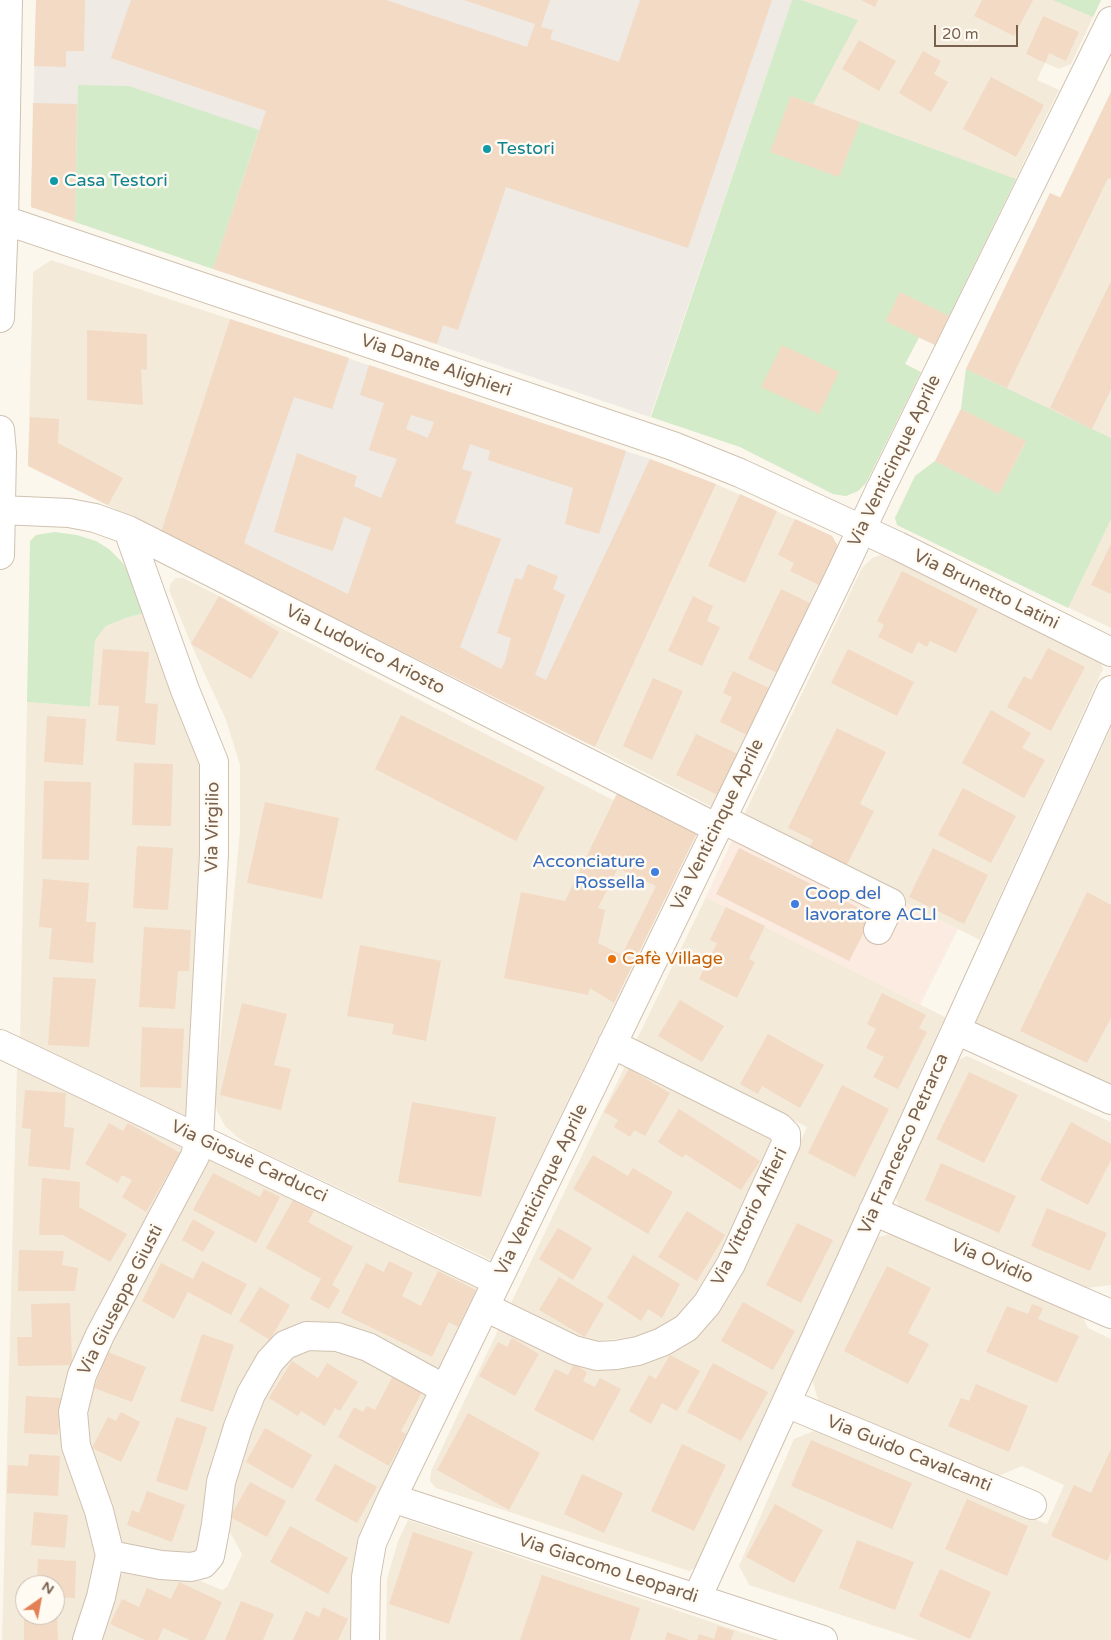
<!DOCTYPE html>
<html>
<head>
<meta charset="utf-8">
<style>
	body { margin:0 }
	#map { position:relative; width:1111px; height:1640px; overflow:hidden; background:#fcf7ec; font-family:"Varela Round",sans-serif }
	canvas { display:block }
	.north { position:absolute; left:15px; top:1575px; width:50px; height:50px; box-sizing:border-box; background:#fffbf3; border:1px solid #c9bdb1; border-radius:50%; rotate:33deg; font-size:14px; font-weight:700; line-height:20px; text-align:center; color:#79614e }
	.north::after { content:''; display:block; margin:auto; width:18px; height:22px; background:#e38055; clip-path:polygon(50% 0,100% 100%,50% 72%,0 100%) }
	.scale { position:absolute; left:934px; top:25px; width:84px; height:22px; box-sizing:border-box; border:2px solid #79614e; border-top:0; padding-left:6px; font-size:15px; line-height:18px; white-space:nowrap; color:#79614e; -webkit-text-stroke:4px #fffbf3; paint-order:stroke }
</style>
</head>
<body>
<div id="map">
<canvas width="1111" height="1640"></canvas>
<div class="north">N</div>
<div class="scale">20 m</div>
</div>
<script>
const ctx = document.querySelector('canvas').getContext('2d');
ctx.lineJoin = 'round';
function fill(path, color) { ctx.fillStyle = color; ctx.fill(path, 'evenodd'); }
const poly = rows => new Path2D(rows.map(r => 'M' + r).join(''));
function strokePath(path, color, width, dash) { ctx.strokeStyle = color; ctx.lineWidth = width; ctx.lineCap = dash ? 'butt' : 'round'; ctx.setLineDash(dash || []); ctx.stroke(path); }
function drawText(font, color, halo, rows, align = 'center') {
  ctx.font = font + ' "Varela Round",sans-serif'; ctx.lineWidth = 5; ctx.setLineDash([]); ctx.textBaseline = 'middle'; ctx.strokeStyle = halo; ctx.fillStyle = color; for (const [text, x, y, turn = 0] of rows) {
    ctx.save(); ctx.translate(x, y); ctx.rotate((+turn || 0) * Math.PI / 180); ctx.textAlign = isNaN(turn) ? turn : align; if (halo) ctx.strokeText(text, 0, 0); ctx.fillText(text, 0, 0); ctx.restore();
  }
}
const residential = poly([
	[792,0,1101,0,1071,64,1059,69,1045,63,1037,80,1059,90,1052,104,935,345,919,338,905,364,921,372,866,483,858,491,846,496,833,494,740,447,651,417],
	[1111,92,1111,628,897,525,895,518,915,476,935,461,961,409,966,369,1050,193,1061,197],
	[51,260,230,319,161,532,28,466,33,272],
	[716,484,832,536,839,548,714,808,595,747],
	[881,555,894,557,1099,657,1103,669,980,940,741,821,862,568,872,558],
	[176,578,183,578,219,596,613,800,618,792,698,831,491,1260,252,1147,236,1136,225,1126,217,1111,215,1099,240,830,240,765,226,720,191,644,169,590,171,583],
	[146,613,206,765,186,1116,20,1037,27,702,90,707,95,640,106,626,129,617],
	[1111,728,1111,1091,972,1027],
	[706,897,945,1017,698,1566,689,1571,436,1488,430,1481,431,1471,499,1328,618,1368,742,1270,807,1127,636,1041],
	[967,1056,1111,1122,1111,1285,1086,1288,900,1208,895,1197,956,1061],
	[17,1066,181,1143,182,1156,71,1371,88,1515,98,1554,90,1594,76,1640,2,1640],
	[25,1585,55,1585,55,1615,25,1615],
	[625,1066,771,1140,718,1257,695,1295,677,1316,656,1329,634,1337,598,1341,579,1336,511,1303],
	[209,1156,480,1284,437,1373,279,1336,200,1551,190,1556,120,1545,88,1443,85,1413,92,1379],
	[890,1234,1082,1316,1088,1328,1111,1339,1111,1640,918,1640,749,1585,739,1566,794,1439,818,1429,1047,1524,1064,1485,1022,1466,996,1477,819,1403,812,1379,874,1238],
	[309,1346,335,1348,363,1357,428,1392,367,1519,358,1545,353,1640,100,1640,116,1583,122,1574,130,1569,191,1577,222,1590,227,1587,242,1554,226,1525,231,1484,261,1399,292,1354],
	[408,1520,765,1640,386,1640,387,1579,398,1541]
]);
const commercial = poly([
	[741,821,958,929,920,1005,706,897]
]);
const industrial = poly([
	[36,0,792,0,650,417,31,207],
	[230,319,650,459,716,484,595,747,161,532]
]);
const green = poly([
	[792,0,801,0,858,20,813,104,791,96,771,152,839,177,860,122,1016,179,949,316,900,292,886,321,919,337,905,364,921,372,866,483,858,491,846,496,833,494,740,447,651,417],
	[1053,0,1101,0,1093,17],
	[78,85,129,86,259,130,213,269,75,222],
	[966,369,1111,438,1111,519,1068,608,897,525,895,518,915,476,935,461,999,494,1026,442,961,409],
	[54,532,77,535,96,541,109,549,122,562,133,579,146,613,129,617,106,626,95,640,90,707,27,702,30,541,36,535]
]);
const building = poly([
	[36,0,85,0,84,51,66,51,66,67,34,66],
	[131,0,386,0,527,47,535,24,464,0,550,0,541,27,553,30,550,39,619,62,640,0,772,0,688,248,506,187,458,330,443,325,437,344,213,269,266,111,111,58],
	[861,0,878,0,875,7],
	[982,0,1033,0,1014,36,974,16],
	[1043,16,1079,32,1066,61,1049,53,1045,63,1026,54],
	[859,40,896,61,879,91,842,69],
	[923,51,941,61,934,74,948,82,931,112,899,93],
	[991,77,1044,105,1016,157,963,129],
	[1111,92,1111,179,1108,178,1007,388,966,369,1050,193,1060,198],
	[791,96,860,122,839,177,770,152],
	[33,103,77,104,75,222,31,207],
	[1111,281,1111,389,1092,429,1050,408],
	[900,292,949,316,935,345,886,321],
	[230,319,349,358,332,409,294,397,244,543,348,594,371,528,344,517,333,551,274,532,297,453,357,476,354,486,381,498,397,459,369,450,384,403,360,395,369,365,626,451,599,534,565,524,573,488,488,460,490,451,470,444,462,469,472,472,455,523,501,539,460,647,501,669,505,662,511,638,497,633,515,578,522,580,528,564,558,576,553,589,565,595,535,675,546,680,650,459,716,484,595,747,161,532],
	[411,415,434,422,428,438,406,429],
	[87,330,147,334,147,370,141,369,143,405,87,400],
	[782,345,839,372,819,414,761,387],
	[961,409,1026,441,999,494,935,461],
	[30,417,59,419,58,443,123,478,108,505,28,466],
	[740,494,777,511,745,583,708,566],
	[795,519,832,536,839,548,821,586,790,571,794,563,778,555],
	[1111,544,1111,594,1091,585],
	[902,571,978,609,956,653,930,641,927,647,918,642,912,654,878,637,884,625,877,621],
	[781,589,812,604,779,674,748,659],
	[219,596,279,632,251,679,191,644],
	[693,596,713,606,707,621,720,627,702,666,668,651],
	[1048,648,1085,667,1051,731,1007,707,1024,676,1031,680],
	[103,649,149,652,145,703,158,704,155,745,116,741,119,706,98,705],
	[848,649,914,682,897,716,831,683],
	[733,671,771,689,749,736,720,722,732,697,723,693],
	[653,678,683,691,652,760,623,746],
	[991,710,1031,733,1022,748,1045,760,1024,798,962,763],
	[401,715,545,787,516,841,375,769],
	[47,716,86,719,83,765,44,762],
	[837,728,886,752,860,804,874,811,843,872,806,854,813,840,788,828],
	[696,734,740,755,720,796,676,775],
	[134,763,173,764,171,826,132,825],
	[44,781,91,782,89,860,42,859],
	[963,788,1016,816,991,863,938,835],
	[618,792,698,831,614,1003,590,988,588,995,504,978,521,892,565,901],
	[618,868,656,886,622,955,598,943,605,910,598,908],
	[265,802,339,818,322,899,247,883],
	[137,846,173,848,168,910,133,908],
	[739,848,873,915,849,961,716,894],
	[933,848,988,875,964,924,909,897],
	[43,879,89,883,86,922,96,922,93,963,49,959,52,928,39,927],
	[1087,892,1111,905,1111,1018,1087,1063,1020,1031],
	[726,907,765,926,749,959,755,962,737,998,699,979,717,943,710,940],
	[144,927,191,930,189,971,178,971,175,1009,139,1007],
	[360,945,441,961,426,1041,392,1034,394,1024,347,1016],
	[53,977,96,979,89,1047,48,1045],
	[882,993,926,1015,919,1028,927,1032,898,1089,873,1077,884,1057,866,1048,876,1029,867,1024],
	[680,1000,724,1026,702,1062,658,1036],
	[242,1003,287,1014,274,1065,291,1069,281,1110,220,1095],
	[142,1027,184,1029,181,1088,140,1087],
	[768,1034,824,1065,800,1108,762,1086,758,1094,740,1084],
	[629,1069,670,1093,645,1136,634,1130,630,1137,614,1127,618,1120,604,1112],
	[969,1072,1018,1095,984,1163,936,1139],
	[842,1085,889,1109,855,1177,808,1153],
	[25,1090,66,1093,64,1127,74,1128,70,1170,28,1166,31,1129,22,1128],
	[412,1102,496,1117,481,1197,398,1182],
	[679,1109,760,1161,741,1190,685,1154,683,1158,658,1142],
	[1071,1122,1111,1144,1111,1160,1088,1205,1040,1180],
	[109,1123,123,1131,128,1123,180,1153,146,1212,122,1197,132,1180,122,1175,118,1183,85,1164],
	[593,1155,628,1176,633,1168,673,1192,648,1234,573,1189],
	[941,1163,1016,1196,999,1233,925,1200],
	[213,1173,260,1197,264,1189,280,1197,256,1243,193,1210],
	[42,1178,80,1182,79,1207,127,1234,110,1262,63,1235,39,1235],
	[293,1200,314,1211,308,1222,353,1247,332,1285,340,1290,329,1309,310,1299,321,1279,266,1248],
	[1047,1208,1107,1233,1090,1271,1031,1246],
	[687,1211,725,1235,697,1281,658,1257],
	[193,1219,215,1232,203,1252,182,1240],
	[797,1223,833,1240,801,1303,766,1285],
	[558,1228,592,1248,573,1280,539,1259],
	[19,1250,64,1251,62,1265,78,1268,75,1291,18,1291],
	[633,1255,680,1284,662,1318,648,1309,641,1321,607,1298],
	[202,1261,247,1284,231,1315,188,1292,174,1319,142,1301,161,1263,193,1279],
	[389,1261,413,1273,402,1296,421,1306,438,1271,476,1290,458,1327,449,1322,432,1357,341,1313,366,1263,384,1272],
	[887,1266,931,1288,908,1333,929,1344,908,1384,844,1351],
	[559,1277,604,1304,585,1337,539,1310],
	[260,1287,290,1305,270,1340,239,1321],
	[743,1302,795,1331,773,1370,721,1341],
	[70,1303,72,1365,18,1366,17,1337,32,1337,31,1304],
	[1032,1304,1043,1308,1038,1319,1079,1336,1057,1383,986,1352,1007,1306,1028,1314],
	[202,1334,234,1345,213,1412,180,1401],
	[512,1338,539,1354,515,1396,479,1376,498,1342,507,1347],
	[108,1352,146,1367,132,1402,94,1388],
	[670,1355,700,1371,677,1411,662,1403,651,1424,629,1411,649,1375,656,1379],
	[292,1361,318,1378,327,1363,358,1382,340,1411,335,1408,325,1426,301,1411,298,1416,269,1398],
	[713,1363,768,1392,741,1441,687,1412],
	[574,1364,587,1372,583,1381,595,1387,600,1378,621,1389,593,1441,534,1410,555,1369,568,1375],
	[393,1376,422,1392,401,1431,406,1434,389,1466,338,1437,354,1407,363,1412,367,1406,375,1410],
	[976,1384,1028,1406,1009,1452,948,1426,961,1398,969,1401],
	[26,1396,62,1398,58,1435,24,1433],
	[121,1412,140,1422,121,1462,92,1448,108,1417,116,1421],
	[468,1413,540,1453,509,1510,437,1470],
	[176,1417,207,1427,187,1491,156,1481],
	[265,1428,312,1455,293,1489,246,1462],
	[811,1440,912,1483,892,1529,791,1486],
	[682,1444,726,1465,694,1531,651,1511],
	[1111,1449,1111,1552,1107,1561,1051,1536,1074,1485,1091,1493],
	[29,1454,60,1456,58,1496,7,1493,8,1465,28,1466],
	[335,1464,377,1487,357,1523,315,1500],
	[582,1474,623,1493,604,1533,564,1514],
	[250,1482,286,1501,267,1537,230,1517],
	[147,1491,185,1505,172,1542,127,1525,132,1510,139,1513],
	[967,1499,1028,1526,1007,1576,945,1549],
	[775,1504,823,1530,794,1583,746,1557],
	[34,1512,68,1515,65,1548,31,1545],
	[290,1526,348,1558,328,1594,270,1562],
	[413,1532,473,1552,449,1624,389,1604],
	[857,1540,914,1562,895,1610,839,1588],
	[38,1559,76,1561,75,1598,55,1597,55,1585,37,1585],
	[940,1569,991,1592,970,1639,919,1616],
	[542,1575,640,1608,630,1640,520,1640],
	[179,1582,222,1602,205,1640,190,1640,163,1628,158,1640,145,1640,110,1624,122,1599,139,1607,147,1588,171,1599],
	[241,1601,274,1614,263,1640,225,1640],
	[323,1607,348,1619,338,1640,293,1640,306,1611,319,1617],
	[55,1612,57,1612,58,1640,24,1640,24,1615,55,1615],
	[718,1626,734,1631,731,1640,697,1640,699,1634,714,1639],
	[667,1632,690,1640,665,1640]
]);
const minor = poly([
	[4,220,673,446,740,473,898,546,1111,652],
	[0,318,4,220,8,0],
	[0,430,2,452,0,555],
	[1,510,69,513,95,518,128,530,717,828],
	[722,819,891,903,878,930],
	[956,1030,1111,1100],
	[0,1044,497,1281],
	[873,1211,1111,1314],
	[485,1307,574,1350,597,1356,616,1355,638,1351,662,1342,686,1328,707,1304,731,1264,786,1143,786,1134,779,1127,612,1044],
	[786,1403,1032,1505],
	[392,1498,823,1640],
	[110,1555,161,1565,191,1567,203,1564,210,1556,216,1524,221,1482,238,1427,251,1394,270,1361,285,1345,307,1336,337,1337,368,1347,445,1389],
	[697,1598,1111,690],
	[87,1640,101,1597,110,1555,99,1511,76,1446,73,1412,82,1375,100,1335,195,1156,199,1139,214,854,214,762,185,690,128,530],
	[365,1640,366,1577,372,1543,392,1498,842,571,880,490,1111,21]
]);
const markers = [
	[487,149,5,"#0f9aa8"],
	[54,181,5,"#0f9aa8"],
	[655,872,5,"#3f7fe0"],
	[795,904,5,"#3f7fe0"],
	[612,959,5,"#e8710a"]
];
const cultureNames = [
	["Testori",497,149],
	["Casa Testori",64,181]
];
const streetNames = [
	["Via Dante Alighieri",436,366,19],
	["Via Venticinque Aprile",895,461,-64],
	["Via Brunetto Latini",986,590,26],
	["Via Ludovico Ariosto",365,650,27],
	["Via Venticinque Aprile",718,825,-64],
	["Via Virgilio",213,827,-89],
	["Via Francesco Petrarca",904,1144,-66],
	["Via Giosuè Carducci",249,1162,25],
	["Via Venticinque Aprile",542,1190,-64],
	["Via Vittorio Alfieri",750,1217,-64],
	["Via Ovidio",992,1262,23],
	["Via Giuseppe Giusti",121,1300,-63],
	["Via Guido Cavalcanti",909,1454,22],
	["Via Giacomo Leopardi",608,1569,18]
];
const shopNames = [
	["Acconciature",645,862],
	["Rossella",645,883],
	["Coop del",805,894,"left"],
	["lavoratore ACLI",805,915,"left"]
];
const foodNames = [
	["Cafè Village",622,959]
];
fill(residential, '#f4eada');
fill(commercial, '#fcebe0');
fill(industrial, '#efeae4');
fill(green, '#d4ebca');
fill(building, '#f2dac4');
strokePath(minor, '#d0c1b0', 30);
strokePath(minor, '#fff', 28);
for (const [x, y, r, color] of markers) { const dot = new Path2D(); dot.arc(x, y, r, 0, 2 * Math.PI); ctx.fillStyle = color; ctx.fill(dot); strokePath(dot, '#fffbf3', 2); }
drawText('18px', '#0d838f', '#fffbf3', cultureNames, 'left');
drawText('18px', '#79614e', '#fffbf3', streetNames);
drawText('18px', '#366cbe', '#fffbf3', shopNames, 'right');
drawText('18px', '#c56008', '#fffbf3', foodNames, 'left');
</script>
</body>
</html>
